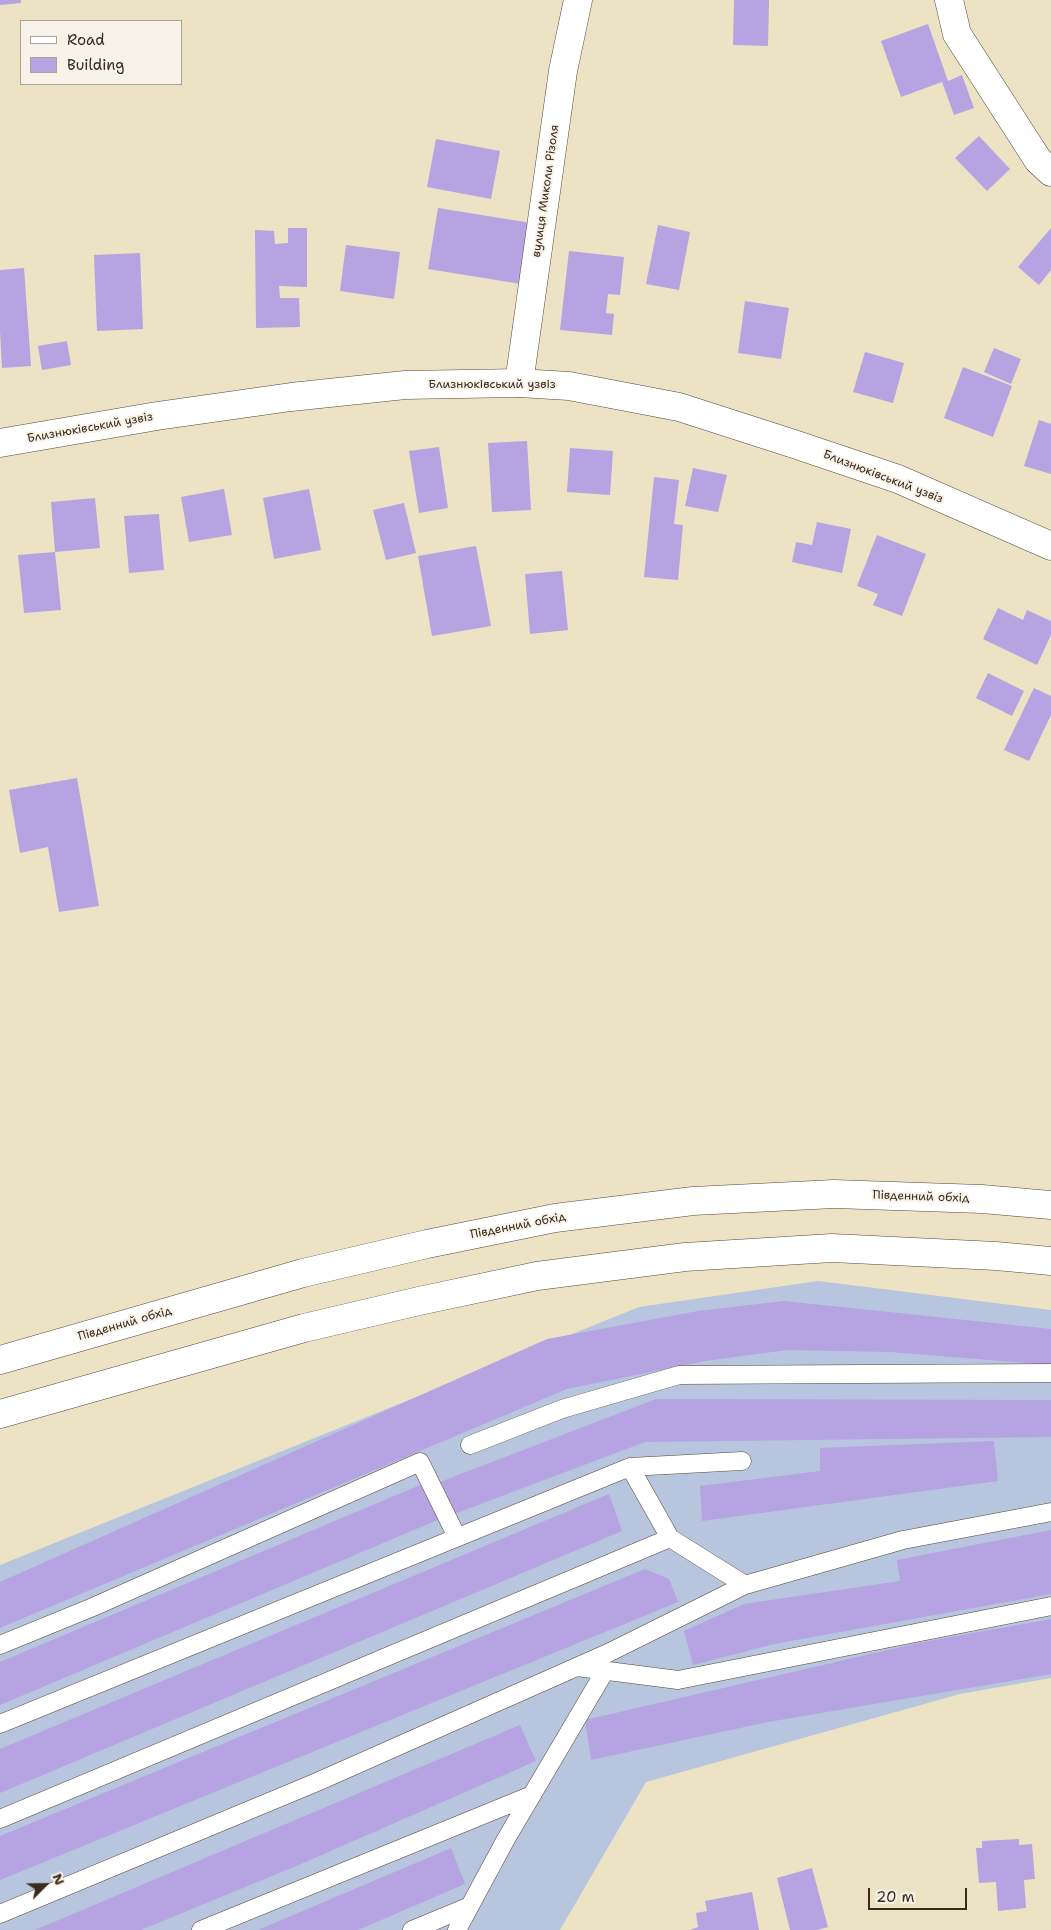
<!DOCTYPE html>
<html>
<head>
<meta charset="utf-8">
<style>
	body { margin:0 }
	#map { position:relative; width:1051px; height:1930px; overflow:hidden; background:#ece3c5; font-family:"Shantell Sans",sans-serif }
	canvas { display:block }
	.legend { position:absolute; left:20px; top:20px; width:162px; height:65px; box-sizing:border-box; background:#f7f3e8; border:1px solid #aca397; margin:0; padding:6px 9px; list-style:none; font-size:15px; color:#3b2a1e }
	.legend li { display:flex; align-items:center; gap:10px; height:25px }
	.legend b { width:25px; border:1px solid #aca397 }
	.north { position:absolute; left:20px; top:1860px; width:50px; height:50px; -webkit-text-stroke:4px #f7f3e8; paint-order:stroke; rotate:67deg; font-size:14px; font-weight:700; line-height:20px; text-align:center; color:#3b2a1e }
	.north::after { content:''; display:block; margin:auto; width:18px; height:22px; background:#3b2a1e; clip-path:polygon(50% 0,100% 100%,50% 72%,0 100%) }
	.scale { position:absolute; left:868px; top:1888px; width:99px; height:22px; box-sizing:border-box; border:2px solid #3b2a1e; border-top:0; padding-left:6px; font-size:15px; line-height:18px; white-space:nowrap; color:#3b2a1e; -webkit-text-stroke:4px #f7f3e8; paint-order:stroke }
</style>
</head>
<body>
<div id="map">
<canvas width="1051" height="1930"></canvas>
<ul class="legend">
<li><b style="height:6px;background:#fff"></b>Road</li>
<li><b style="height:14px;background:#b6a3e1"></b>Building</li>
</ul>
<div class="north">N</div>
<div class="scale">20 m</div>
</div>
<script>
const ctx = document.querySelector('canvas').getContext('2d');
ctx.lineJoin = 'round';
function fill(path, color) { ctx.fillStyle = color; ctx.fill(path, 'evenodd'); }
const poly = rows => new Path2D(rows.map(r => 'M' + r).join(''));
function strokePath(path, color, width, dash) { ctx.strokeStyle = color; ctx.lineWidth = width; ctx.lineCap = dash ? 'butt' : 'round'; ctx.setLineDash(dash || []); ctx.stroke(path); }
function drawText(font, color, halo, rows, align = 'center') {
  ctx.font = font + ' "Shantell Sans",sans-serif'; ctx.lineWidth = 4; ctx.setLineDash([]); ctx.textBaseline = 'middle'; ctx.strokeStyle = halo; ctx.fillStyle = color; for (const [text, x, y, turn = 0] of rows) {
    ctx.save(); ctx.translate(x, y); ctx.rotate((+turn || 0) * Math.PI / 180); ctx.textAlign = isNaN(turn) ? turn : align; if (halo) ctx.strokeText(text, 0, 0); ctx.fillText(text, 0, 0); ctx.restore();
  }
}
const industrial = poly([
	[818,1281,1051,1310,1051,1678,960,1694,646,1782,560,1930,0,1930,0,1565,639,1307]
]);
const building = poly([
	[0,0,21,0,21,3,0,5],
	[734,0,769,0,768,46,733,45],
	[928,24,948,81,962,75,974,108,954,115,942,82,901,97,881,41],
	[979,136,1010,169,987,191,955,158],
	[436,139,500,151,491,199,427,187],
	[438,208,531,223,521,284,428,269],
	[658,225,690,232,679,290,646,284],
	[288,228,307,228,307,287,279,286,280,298,299,298,300,327,256,328,255,230,274,231,275,244,288,243],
	[1051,228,1051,270,1039,285,1018,267],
	[346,245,400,252,394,299,340,291],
	[569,251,624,257,620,295,608,294,606,313,614,314,612,335,560,330],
	[140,253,143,329,97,331,94,255],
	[24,268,31,366,2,368,0,331,0,270],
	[745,301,789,308,781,359,738,353],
	[67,341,71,365,42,370,38,346],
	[994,348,1021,359,1011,384,984,372],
	[865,352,904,363,893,403,853,392],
	[963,367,1012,386,993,437,944,418],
	[1039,420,1051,424,1051,474,1024,466],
	[527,441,531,510,492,512,488,443],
	[439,447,448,508,419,513,409,451],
	[570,448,613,451,610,495,567,492],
	[693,468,727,475,718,512,685,506],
	[654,477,679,480,674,524,683,525,678,580,644,577],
	[224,489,232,535,189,542,181,497],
	[309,489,321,550,274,559,263,498],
	[95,498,100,548,55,552,51,502],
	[404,503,416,553,386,560,373,510],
	[159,514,164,570,129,573,124,516],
	[817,522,851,529,842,573,792,562,796,542,812,545],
	[877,535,926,554,902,616,873,605,878,594,857,586],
	[476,546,491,626,432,636,418,556],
	[55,552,61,610,24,613,18,555],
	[562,571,568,630,530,634,525,574],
	[998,608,1023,620,1027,610,1051,621,1051,635,1037,665,983,639],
	[988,673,1024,691,1012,716,976,698],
	[1034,688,1051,696,1051,715,1029,761,1004,750],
	[77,778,99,906,59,912,48,847,20,853,9,790],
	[784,1301,1051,1329,1051,1365,890,1352,787,1350,705,1361,567,1389,0,1628,0,1582,547,1339,698,1311],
	[656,1399,1051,1400,1051,1437,645,1442,454,1514,440,1482],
	[994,1441,998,1481,702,1521,700,1486,820,1471,820,1448],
	[425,1483,440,1519,0,1705,0,1662],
	[609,1494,622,1531,0,1793,0,1749],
	[1051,1530,1051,1594,774,1644,693,1665,684,1631,744,1604,900,1581,897,1560],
	[645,1569,669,1579,678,1602,0,1880,0,1836],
	[1051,1619,1051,1674,768,1722,591,1760,585,1720,918,1643],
	[520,1725,536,1761,301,1864,141,1930,35,1930],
	[1019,1839,1019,1845,1032,1844,1035,1879,1024,1880,1026,1908,998,1911,996,1882,979,1883,976,1848,982,1848,982,1841],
	[451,1848,465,1884,358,1930,258,1930],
	[812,1868,828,1927,817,1930,790,1930,777,1878],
	[752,1892,759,1930,690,1930,698,1927,696,1913,707,1911,705,1901]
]);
const service = poly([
	[470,1445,562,1409,679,1375,1051,1373],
	[630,1467,742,1461],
	[0,1645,93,1607,420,1462,457,1537],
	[577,1667,678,1680,1051,1606],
	[0,1724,630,1467,670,1538],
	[0,1819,670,1538,745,1585],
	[0,1914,317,1782,608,1653,745,1585,903,1540,1051,1512],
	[201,1930,532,1795],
	[412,1930,470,1906],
	[457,1930,506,1839,605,1671]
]);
const minor = poly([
	[949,0,957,34,1038,160,1051,172],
	[519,383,563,71,578,0]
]);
const tertiary = poly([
	[0,443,157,416,291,397,405,385,519,383,569,386,679,407,794,444,898,479,1051,546]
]);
const primary = poly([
	[0,1360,303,1273,427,1244,555,1218,693,1201,834,1194,982,1199,1051,1205],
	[0,1414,304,1328,419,1301,537,1276,685,1257,832,1248,996,1256,1051,1261]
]);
const streetNames = [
	["вулиця Миколи Різоля",546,191,-82],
	["Близнюківський узвіз",492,385],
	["Близнюківський узвіз",90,428,-10],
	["Близнюківський узвіз",883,477,21],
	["Південний обхід",921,1197,2],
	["Південний обхід",518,1226,-11],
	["Південний обхід",125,1324,-16]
];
fill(industrial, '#b7c5de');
fill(building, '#b6a3e1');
strokePath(service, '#564637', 19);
strokePath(minor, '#564637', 29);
strokePath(tertiary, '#564637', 29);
strokePath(primary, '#564637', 29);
strokePath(service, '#fff', 18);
strokePath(minor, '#fff', 28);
strokePath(tertiary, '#fff', 28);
strokePath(primary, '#fff', 28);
drawText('12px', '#3b2a1e', '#f7f3e8', streetNames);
</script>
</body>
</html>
